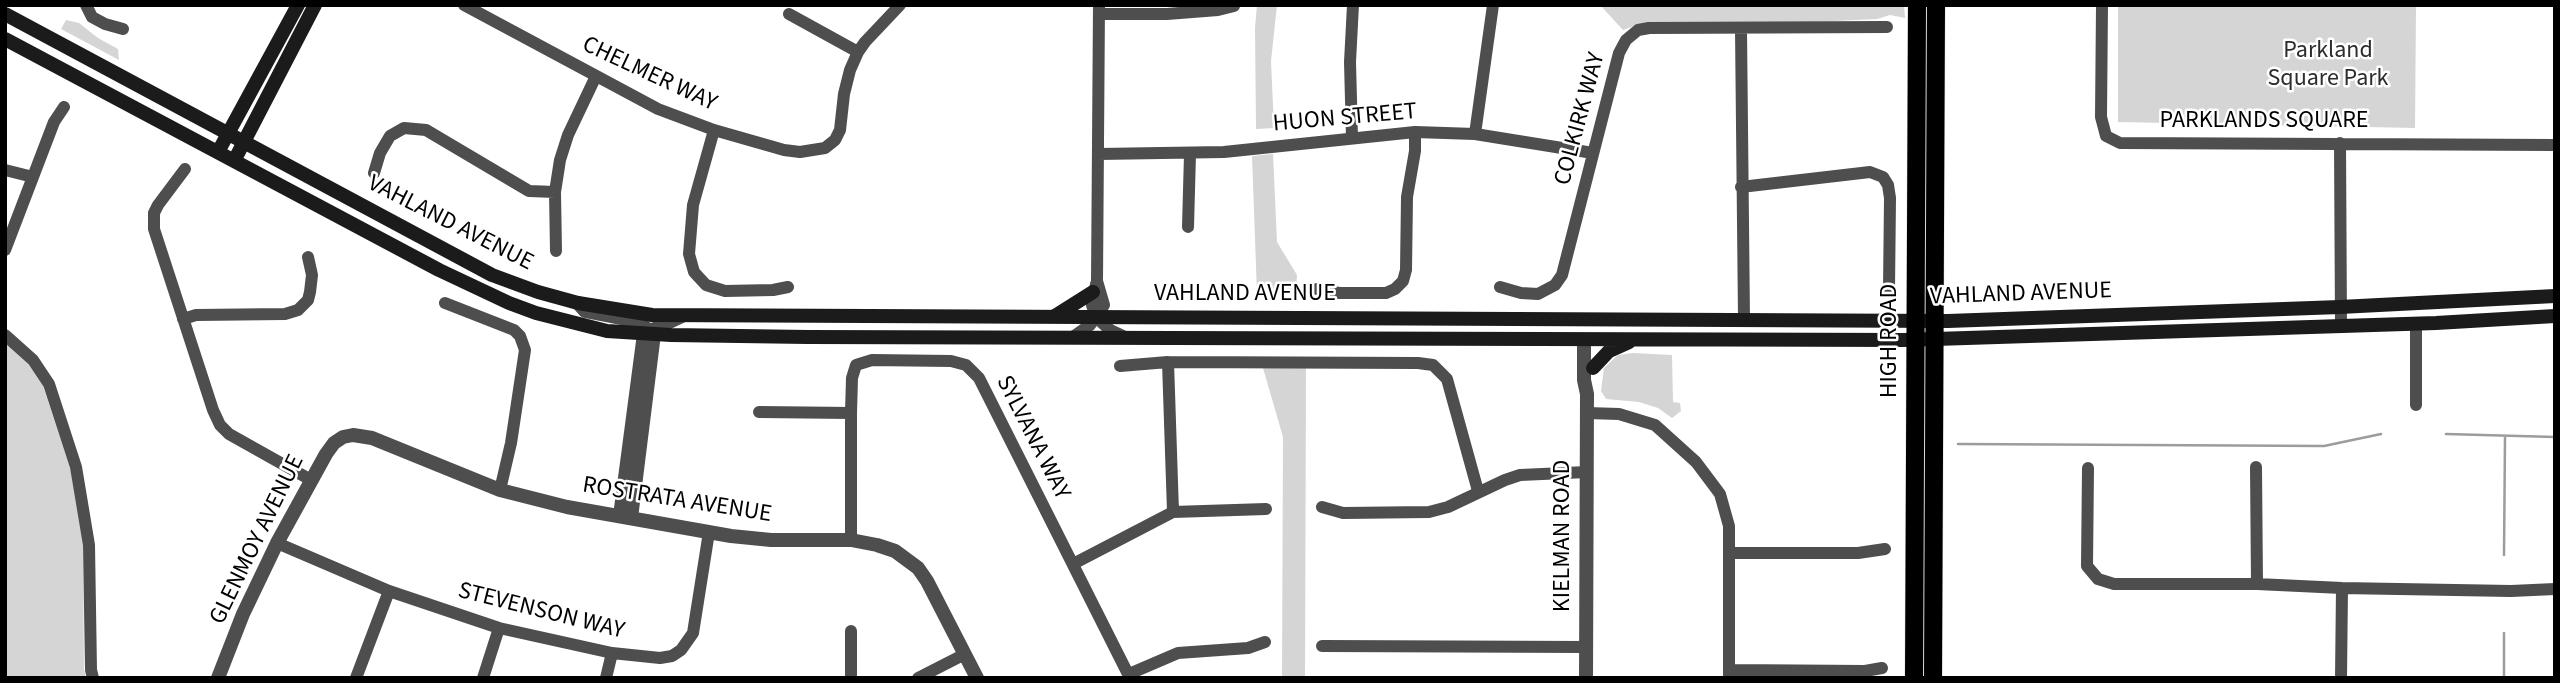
<!DOCTYPE html>
<html>
<head>
<meta charset="utf-8">
<style>
	body { margin:0 }
	#map { position:relative; width:2560px; height:683px; overflow:hidden; background:#fff; font-family:"Source Sans 3",sans-serif }
	canvas { display:block }
	.frame { position:absolute; inset:0; border:7px solid #000; pointer-events:none }
</style>
</head>
<body>
<div id="map">
<canvas width="2560" height="683"></canvas>
<div class="frame"></div>
</div>
<script>
const ctx = document.querySelector('canvas').getContext('2d');
ctx.lineJoin = 'round';
function fill(path, color) { ctx.fillStyle = color; ctx.fill(path, 'evenodd'); }
const poly = rows => new Path2D(rows.map(r => 'M' + r).join(''));
function strokePath(path, color, width, dash) { ctx.strokeStyle = color; ctx.lineWidth = width; ctx.lineCap = dash ? 'butt' : 'round'; ctx.setLineDash(dash || []); ctx.stroke(path); }
function drawText(font, color, halo, rows, align = 'center') {
  ctx.font = font + ' "Source Sans 3",sans-serif'; ctx.lineWidth = 5; ctx.setLineDash([]); ctx.textBaseline = 'middle'; ctx.strokeStyle = halo; ctx.fillStyle = color; for (const [text, x, y, turn = 0] of rows) {
    ctx.save(); ctx.translate(x, y); ctx.rotate((+turn || 0) * Math.PI / 180); ctx.textAlign = isNaN(turn) ? turn : align; if (halo) ctx.strokeText(text, 0, 0); ctx.fillText(text, 0, 0); ctx.restore();
  }
}
const green = poly([
	[1257,5,1277,5,1271,61,1274,128,1256,129,1255,28],
	[1600,5,1904,5,1905,18,1890,15,1877,19,1790,23,1637,25,1623,30],
	[2118,5,2416,5,2415,128,2118,122],
	[66,20,79,23,98,38,118,49,119,60,61,29],
	[1273,154,1277,242,1297,275,1296,294,1257,294,1252,156],
	[5,343,23,356,42,383,72,474,83,540,84,669,86,678,5,678],
	[1633,353,1672,355,1673,402,1680,403,1681,411,1672,418,1658,408,1639,402,1606,399,1601,391,1604,368,1618,355],
	[1263,368,1306,368,1305,678,1282,678,1283,437]
]);
const stream = poly([
	[2446,434,2555,437],
	[1958,444,2324,446,2381,434],
	[2504,555,2505,437],
	[2504,633,2504,678]
]);
const minor = poly([
	[86,5,92,17,105,24,123,29],
	[464,5,658,109,714,130,784,150,800,152,825,148,835,140,840,130,844,94,850,70,858,52,865,42,900,5],
	[2102,5,2101,117,2106,136,2120,143,2555,145],
	[789,14,858,52],
	[1099,14,1167,14,1218,10,1234,6],
	[1741,29,1744,319],
	[714,130,693,205,689,254,694,272,706,285,725,291,773,290,788,287],
	[1475,134,1493,5],
	[1352,138,1350,62,1353,5],
	[2340,143,2341,326],
	[1099,154,1224,152,1415,132,1475,134,1593,153],
	[185,169,158,205,154,213,154,229,213,410,220,425,229,434,311,480],
	[5,170,33,177],
	[374,173,380,153,390,136,404,128,426,130,529,191,555,192],
	[1741,187,1870,172,1883,177,1888,185,1890,198,1889,289],
	[1188,227,1190,154],
	[5,250,54,122,64,107],
	[556,251,555,192,560,160,568,135,596,76],
	[1096,284,1092,305,1096,317,1110,330,1125,337],
	[1500,287,1521,293,1538,294,1555,285,1562,275,1619,53,1626,40,1638,30,1649,28,1887,27],
	[1317,289,1339,293,1386,293,1395,289,1403,281,1406,270,1407,197,1415,151,1415,132],
	[445,303,514,330,520,336,525,350,511,443,500,490],
	[183,319,196,315,285,314,298,310,308,300,310,292,312,275,308,257],
	[2416,323,2416,405],
	[5,335,33,360,49,384,76,467,89,545,91,670,93,678],
	[1073,337,1090,325,1104,305,1097,281,1099,5],
	[1168,362,1173,512],
	[1120,366,1168,362,1418,363,1433,365,1447,379,1478,491],
	[759,412,851,413],
	[1587,413,1619,414,1655,425,1696,462,1720,494,1729,526,1729,678],
	[2256,467,2257,584],
	[2088,468,2087,566,2098,579,2114,584,2257,584,2342,588,2511,591,2555,589],
	[1322,507,1343,513,1429,512,1448,507,1505,480,1520,475,1587,472],
	[851,540,851,413,852,378,856,365,872,360,951,361,966,365,979,378,1130,678],
	[277,543,389,591,499,628,612,653,660,658,672,656,681,650,693,633,709,532],
	[1729,553,1858,553,1885,549],
	[1073,564,1173,512,1266,509],
	[1322,646,1586,647],
	[1729,670,1865,671,1882,668],
	[1129,674,1178,653,1248,648,1265,642],
	[356,678,389,591],
	[483,678,499,628],
	[606,678,612,653],
	[851,678,851,631],
	[918,678,965,654],
	[2341,678,2342,588]
]);
const tertiary = poly([
	[578,303,585,311,636,321,654,334,631,518],
	[1584,346,1584,380,1587,394,1586,678],
	[620,516,644,334,682,316],
	[218,678,243,614,277,543,326,454,334,443,343,437,353,435,372,438,500,490,567,507,731,536,771,540,851,540,877,545,895,551,918,568,927,581,977,678]
]);
const secondary = poly([
	[5,14,492,275,538,292,578,303,652,315,1948,321,2340,307,2555,296],
	[5,39,439,270,509,303,536,313,607,331,671,335,808,337,1904,340,2436,323,2555,316],
	[218,152,298,5],
	[234,161,315,5],
	[1055,316,1093,292],
	[1593,368,1609,351,1629,342]
]);
const primary = poly([
	[1914,678,1917,5],
	[1933,678,1936,5]
]);
const parkNames = [
	["Parkland",2328,52],
	["Square Park",2328,80]
];
const streetNames = [
	["CHELMER WAY",649,75,25],
	["HUON STREET",1345,119,-5],
	["COLKIRK WAY",1581,119,-75],
	["PARKLANDS SQUARE",2264,122],
	["VAHLAND AVENUE",450,224,27],
	["VAHLAND AVENUE",1245,295],
	["VAHLAND AVENUE",2021,295,-2],
	["HIGH ROAD",1891,341,-90],
	["SYLVANA WAY",1032,438,63],
	["ROSTRATA AVENUE",677,501,9],
	["KIELMAN ROAD",1564,536,-90],
	["GLENMOY AVENUE",258,540,-64],
	["STEVENSON WAY",541,612,14]
];
fill(green, '#d5d5d5');
strokePath(stream, '#9c9c9c', 2.5);
strokePath(primary, '#dbdbdb', 19);
strokePath(minor, '#4e4e4e', 12);
strokePath(tertiary, '#4e4e4e', 14);
strokePath(secondary, '#1b1b1b', 14);
strokePath(primary, '#000', 18);
drawText('24px', '#2c2c2c', '#fff', parkNames);
drawText('24px', '#000', '#fff', streetNames);
</script>
</body>
</html>
